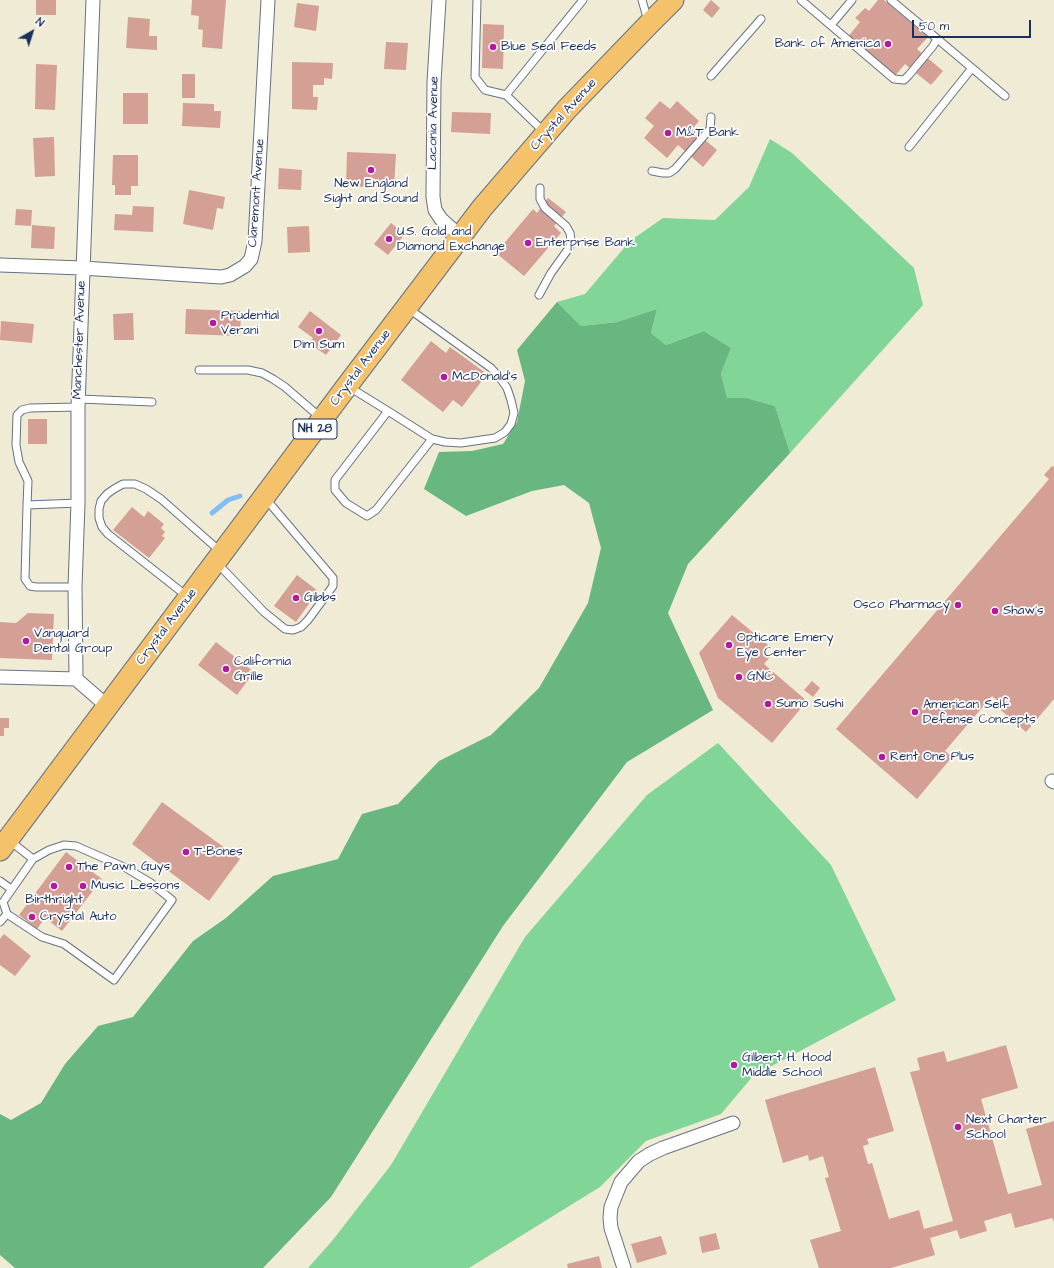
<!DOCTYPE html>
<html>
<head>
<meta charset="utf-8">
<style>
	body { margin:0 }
	#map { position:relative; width:1054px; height:1268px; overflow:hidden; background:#efebd4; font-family:"Architects Daughter",sans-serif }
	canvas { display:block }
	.north { position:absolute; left:12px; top:12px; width:40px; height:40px; -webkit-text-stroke:3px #fff; paint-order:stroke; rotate:39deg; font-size:11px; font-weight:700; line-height:16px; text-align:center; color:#1b2f5e }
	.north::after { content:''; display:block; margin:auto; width:14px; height:18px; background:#1b2f5e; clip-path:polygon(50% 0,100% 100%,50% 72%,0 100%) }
	.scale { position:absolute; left:912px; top:20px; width:119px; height:18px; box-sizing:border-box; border:2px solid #1b2f5e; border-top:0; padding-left:5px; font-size:12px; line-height:14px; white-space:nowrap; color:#1b2f5e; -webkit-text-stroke:3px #fff; paint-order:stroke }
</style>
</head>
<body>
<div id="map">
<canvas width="1054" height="1268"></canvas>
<div class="north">N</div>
<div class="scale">50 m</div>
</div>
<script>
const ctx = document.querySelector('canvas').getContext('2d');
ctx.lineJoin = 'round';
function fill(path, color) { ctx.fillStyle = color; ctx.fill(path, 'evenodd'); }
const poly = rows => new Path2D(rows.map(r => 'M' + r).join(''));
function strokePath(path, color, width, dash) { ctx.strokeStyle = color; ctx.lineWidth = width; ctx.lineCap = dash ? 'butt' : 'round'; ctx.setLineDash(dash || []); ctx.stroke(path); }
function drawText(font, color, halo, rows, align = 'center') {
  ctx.font = font + ' "Architects Daughter",sans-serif'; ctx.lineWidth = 3.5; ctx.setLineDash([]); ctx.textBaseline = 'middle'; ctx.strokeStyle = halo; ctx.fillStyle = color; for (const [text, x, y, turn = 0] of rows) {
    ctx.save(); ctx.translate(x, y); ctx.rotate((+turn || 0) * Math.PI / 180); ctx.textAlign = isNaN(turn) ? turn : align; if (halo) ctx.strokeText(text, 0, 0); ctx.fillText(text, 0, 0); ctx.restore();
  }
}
const green = poly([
	[770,139,792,153,914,268,923,305,790,453,775,406,747,398,727,399,721,374,731,348,704,331,666,345,651,333,657,309,617,322,581,326,557,302,585,294,630,241,663,218,715,220,749,187],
	[718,743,831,865,896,1000,753,1076,721,1114,646,1141,600,1187,469,1268,308,1268,332,1241,391,1165,525,937,647,795]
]);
const forest = poly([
	[557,302,581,326,617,322,657,309,651,333,666,345,704,331,731,348,721,374,727,398,747,398,775,406,790,453,688,564,668,613,713,710,627,762,503,926,331,1197,263,1268,15,1268,0,1255,0,1114,11,1120,41,1103,65,1064,98,1026,133,1017,193,941,226,918,273,876,338,859,362,814,398,804,439,761,491,735,539,688,588,603,601,548,589,503,564,485,532,491,466,516,424,489,439,452,472,451,503,444,517,422,525,381,517,350]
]);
const stream = poly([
	[212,513,228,500,240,496]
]);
const building = poly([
	[36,0,56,0,56,15,36,15],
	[192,0,226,0,222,49,202,47,203,30,198,29,199,16,191,15],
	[711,0,720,8,712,18,703,10],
	[878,0,884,0,928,37,917,49,943,71,931,85,905,64,894,77,847,38,860,22,855,18,865,8,869,11],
	[297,3,319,6,316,31,294,27],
	[128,17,150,19,149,36,157,36,157,50,126,48],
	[483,24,504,25,503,69,482,68],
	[386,42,408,43,406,70,384,69],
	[292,62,333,63,332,79,324,78,324,85,313,85,313,97,318,97,317,110,292,109],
	[36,64,57,65,55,110,35,109],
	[182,74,195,74,195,98,182,98],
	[123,93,148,93,148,124,123,124],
	[660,101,670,109,677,101,699,121,692,129,717,150,703,167,678,145,667,158,644,138,654,126,645,118],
	[183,103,214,104,214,111,221,111,220,128,182,126],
	[452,112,491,113,490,134,451,132],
	[54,137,55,176,35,177,33,138],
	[347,152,396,154,394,188,346,186],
	[113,155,138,155,138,186,131,186,131,195,115,195,115,185,112,185],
	[279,168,302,170,301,190,278,189],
	[189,190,225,197,223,209,217,208,213,230,183,224],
	[548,198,566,212,554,226,561,233,524,276,496,253,533,209,537,213],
	[133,206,154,207,153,232,114,230,115,214,132,215],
	[16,209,32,210,31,226,15,225],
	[391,223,405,234,388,255,374,244],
	[32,225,55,227,54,249,31,248],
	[309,226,310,252,288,253,287,227],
	[186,309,241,311,240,336,185,334],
	[310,311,341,335,326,355,309,343,313,338,298,327],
	[133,313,134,340,114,340,113,314],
	[1,321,34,324,32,343,0,340],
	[431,341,446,353,450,347,487,374,462,407,453,400,443,412,401,380],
	[28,419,47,419,47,444,28,444],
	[1052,466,1054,467,1054,699,1026,732,995,705,998,701,992,696,945,751,952,757,917,799,836,729,1049,479,1044,475],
	[132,507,144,517,148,511,164,524,161,528,165,532,162,536,165,538,149,558,113,530],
	[297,575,318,591,296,622,274,606],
	[28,613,54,614,52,660,0,658,0,622,16,623],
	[732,615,768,645,763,651,770,657,764,664,807,701,772,743,718,698,699,653],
	[216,642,254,672,237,695,198,665],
	[812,681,820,688,813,697,804,690],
	[0,718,9,718,9,728,4,728,4,736,0,736],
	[162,802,240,859,209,901,132,844],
	[66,852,102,879,62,931,45,918,37,929,19,915],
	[4,934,31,956,15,976,0,965,0,939],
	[1006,1045,1018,1088,981,1099,1008,1194,1042,1185,1026,1129,1054,1121,1054,1222,1052,1218,1015,1228,1011,1213,984,1221,987,1231,960,1239,957,1230,930,1238,935,1255,891,1268,819,1268,810,1240,841,1231,825,1178,829,1177,823,1156,809,1161,808,1155,783,1163,765,1100,875,1067,894,1131,867,1139,869,1144,863,1146,868,1164,872,1163,889,1219,919,1210,924,1229,953,1221,910,1072,920,1070,917,1058,944,1051,947,1062],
	[716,1233,720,1249,702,1253,699,1237],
	[661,1236,667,1254,637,1263,631,1244],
	[599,1256,602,1268,568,1268,567,1264]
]);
const lane = poly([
	[477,0,475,77,485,90,506,95],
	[642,0,648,21],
	[801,0,894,79,904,80,909,75,933,46,937,39],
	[891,0,972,68,909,147],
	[831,25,852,0],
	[972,68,1005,96],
	[711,76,761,19],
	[544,132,506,95,583,0],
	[652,171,663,173,669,173,675,169,710,129,711,117],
	[539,295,551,273,569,248,571,241,570,233,566,226,545,208,540,199,540,188],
	[199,370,248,370,262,373,273,379,285,387,321,418],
	[349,387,388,411,335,480,335,490,346,503,367,516,376,510,432,439,445,442,461,443,495,438,505,432,511,424,514,413,511,400,507,388,500,378,491,368,409,309],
	[79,399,152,402],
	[388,411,432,439],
	[27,505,28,481,19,462,16,445,17,415,22,410,30,408,78,407],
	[217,563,264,612,285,629,293,630,301,627,308,620,333,586,333,578,266,499],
	[75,587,36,587,30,586,25,579,27,505,78,503],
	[188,597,108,534,102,527,99,518,99,509,101,501,107,494,114,489,123,484,135,484,146,489,161,499,221,552],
	[10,841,33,859,49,850,64,845,76,846,126,868,151,883,172,900,114,980,64,944,42,937,7,914,3,902,33,859],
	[0,881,11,889],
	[0,922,7,914]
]);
const street = poly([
	[439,0,434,82,433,197,435,210,441,219,460,236],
	[0,265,82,268,221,277,230,275,245,266,251,259,255,241,268,0],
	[0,677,76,679,107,706],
	[76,679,75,587,78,503,78,407,93,0],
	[1052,781,1054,782],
	[624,1268,611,1228,610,1218,611,1207,621,1182,639,1161,650,1154,663,1148,733,1123]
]);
const primary = poly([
	[0,850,347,386,482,208,567,109,649,24,673,0]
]);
const markers = [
	[888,44,4,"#b5179e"],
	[493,47,4,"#b5179e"],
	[668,133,4,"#b5179e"],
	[371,170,4,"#b5179e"],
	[389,239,4,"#b5179e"],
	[528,243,4,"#b5179e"],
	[213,323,4,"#b5179e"],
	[319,331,4,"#b5179e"],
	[444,377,4,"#b5179e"],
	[296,598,4,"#b5179e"],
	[958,605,4,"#b5179e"],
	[995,611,4,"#b5179e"],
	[26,641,4,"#b5179e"],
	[729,645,4,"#b5179e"],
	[226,669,4,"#b5179e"],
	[739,677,4,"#b5179e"],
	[768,704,4,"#b5179e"],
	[915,712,4,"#b5179e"],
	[882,757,4,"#b5179e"],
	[186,852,4,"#b5179e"],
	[69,867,4,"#b5179e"],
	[54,886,4,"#b5179e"],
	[83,886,4,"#b5179e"],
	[32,917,4,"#b5179e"],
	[734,1065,4,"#b5179e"],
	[958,1127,4,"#b5179e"]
];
const shields = [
	[315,429,44]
];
const shieldNames = [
	["NH 28",315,429]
];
const poiNames = [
	["Bank of America",880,44,"right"],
	["Blue Seal Feeds",501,47],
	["M&T Bank",676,133],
	["New England",371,184,"center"],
	["Sight and Sound",371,199,"center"],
	["U.S. Gold and",397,232],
	["Diamond Exchange",397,247],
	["Enterprise Bank",536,243],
	["Prudential",221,316],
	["Verani",221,331],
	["Dim Sum",319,345,"center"],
	["McDonald's",452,377],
	["Gibbs",304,598],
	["Osco Pharmacy",950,605,"right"],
	["Shaw's",1003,611],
	["Vanguard",34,634],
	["Dental Group",34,649],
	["Opticare Emery",737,638],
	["Eye Center",737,653],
	["California",234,662],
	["Grille",234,677],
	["GNC",747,677],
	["Sumo Sushi",776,704],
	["American Self",923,705],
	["Defense Concepts",923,720],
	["Rent One Plus",890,757],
	["T-Bones",194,852],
	["The Pawn Guys",77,867],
	["Music Lessons",91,886],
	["Birthright",54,900,"center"],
	["Crystal Auto",40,917],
	["Gilbert H. Hood",742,1058],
	["Middle School",742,1073],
	["Next Charter",966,1120],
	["School",966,1135]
];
const streetNames = [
	["Crystal Avenue",564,115,-48],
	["Laconia Avenue",434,123,-89],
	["Claremont Avenue",257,193,-86],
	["Manchester Avenue",80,340,-88],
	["Crystal Avenue",361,368,-53],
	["Crystal Avenue",167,627,-53]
];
fill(green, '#81d597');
fill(forest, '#68b680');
strokePath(stream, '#81bef4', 5);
fill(building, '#d49f95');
strokePath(lane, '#657187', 9);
strokePath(street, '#657187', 15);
strokePath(primary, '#657187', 23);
strokePath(lane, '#fff', 7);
strokePath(street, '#fff', 13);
strokePath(primary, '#f4c26a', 21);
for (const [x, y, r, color] of markers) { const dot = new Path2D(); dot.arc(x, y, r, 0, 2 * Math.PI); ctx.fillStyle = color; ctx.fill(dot); strokePath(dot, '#fff', 1.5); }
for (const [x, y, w] of shields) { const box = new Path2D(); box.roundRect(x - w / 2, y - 10, w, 20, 3); ctx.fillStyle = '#fff'; ctx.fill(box); strokePath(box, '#1b2f5e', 1); }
drawText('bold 12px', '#1b2f5e', null, shieldNames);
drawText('13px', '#1b2f5e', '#fff', poiNames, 'left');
drawText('13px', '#1b2f5e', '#fff', streetNames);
</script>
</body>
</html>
